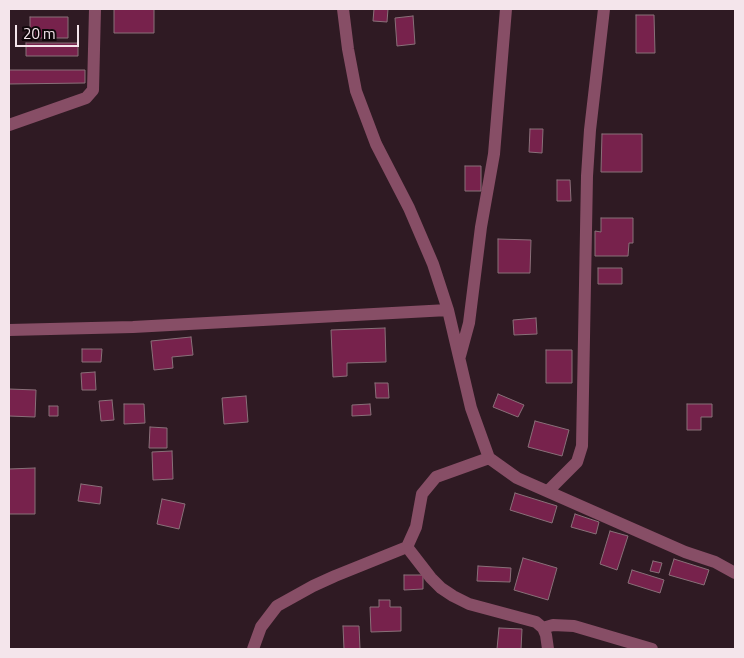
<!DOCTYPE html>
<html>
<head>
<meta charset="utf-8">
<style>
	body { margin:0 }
	#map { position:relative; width:744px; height:658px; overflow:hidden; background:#2f1a23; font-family:"Titillium Web",sans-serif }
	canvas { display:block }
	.frame { position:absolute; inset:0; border:10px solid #f4e5eb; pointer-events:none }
	.scale { position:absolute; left:15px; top:25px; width:64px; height:22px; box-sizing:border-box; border:2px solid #f4e5eb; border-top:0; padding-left:6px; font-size:15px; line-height:18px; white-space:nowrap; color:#f4e5eb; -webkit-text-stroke:4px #11080b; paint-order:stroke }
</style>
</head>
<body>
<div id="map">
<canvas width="744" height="658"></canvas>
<div class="frame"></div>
<div class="scale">20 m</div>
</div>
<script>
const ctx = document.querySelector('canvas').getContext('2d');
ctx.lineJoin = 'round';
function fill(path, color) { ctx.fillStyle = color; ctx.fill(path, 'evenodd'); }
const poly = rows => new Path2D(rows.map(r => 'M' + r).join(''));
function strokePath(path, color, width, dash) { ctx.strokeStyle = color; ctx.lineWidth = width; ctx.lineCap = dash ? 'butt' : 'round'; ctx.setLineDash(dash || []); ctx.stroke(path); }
const building = poly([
	[114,9,154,9,154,33,114,33,114,9],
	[374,9,388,9,387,22,373,21,374,9],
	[636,15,654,15,655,53,636,53,636,15],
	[413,16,415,44,397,46,395,18,413,16],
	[30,17,68,17,68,38,30,38,30,17],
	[26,43,78,43,78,56,26,56,26,43],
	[9,70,85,70,85,83,9,84,9,70],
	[530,129,543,129,542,153,529,152,530,129],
	[602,134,642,134,642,172,601,172,602,134],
	[465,166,481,166,481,191,465,191,465,166],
	[557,180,570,180,571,201,557,201,557,180],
	[601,218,633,218,633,243,629,243,628,256,595,256,595,231,601,232,601,218],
	[498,239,531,240,530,273,498,273,498,239],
	[598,268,622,268,622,284,598,284,598,268],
	[536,318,537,334,514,335,513,320,536,318],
	[385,328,386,362,347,363,347,376,333,377,331,330,385,328],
	[191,337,193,355,172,357,173,368,154,370,151,341,191,337],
	[82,349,102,349,101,362,82,362,82,349],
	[546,350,572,350,572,383,546,383,546,350],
	[95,372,96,390,82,390,81,373,95,372],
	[375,383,388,383,389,398,376,398,375,383],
	[9,389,36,390,35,417,9,416,9,389],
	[498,394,524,405,518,417,493,407,498,394],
	[246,396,248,422,224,424,222,398,246,396],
	[112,400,114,420,101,421,99,401,112,400],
	[124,404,144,404,145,423,124,424,124,404],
	[370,404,371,415,352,416,352,405,370,404],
	[687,404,712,404,712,417,701,417,701,430,687,430,687,404],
	[49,406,58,406,58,416,49,416,49,406],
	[535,421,569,430,562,456,528,447,535,421],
	[150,427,167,428,167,448,149,448,150,427],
	[172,451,173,479,153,480,152,452,172,451],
	[35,468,35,514,9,514,9,469,35,468],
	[81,484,102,487,100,504,78,501,81,484],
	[515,493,557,506,552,523,510,510,515,493],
	[162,499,185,504,179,529,157,524,162,499],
	[575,514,599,522,596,534,571,527,575,514],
	[610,531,628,536,617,570,600,564,610,531],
	[523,558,557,568,548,600,514,590,523,558],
	[674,559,709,570,704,585,669,575,674,559],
	[653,561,662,563,659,573,650,571,653,561],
	[478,566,511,568,510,582,477,581,478,566],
	[632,570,664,580,660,593,628,583,632,570],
	[404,575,423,575,423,589,404,590,404,575],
	[379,600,390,600,390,607,401,607,401,631,371,632,370,607,379,607,379,600],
	[343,626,359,626,360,649,344,649,343,626],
	[499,628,522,629,521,649,497,649,499,628]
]);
const street = poly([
	[343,9,348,49,356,91,376,144,409,208,433,264,448,310,471,408,489,458,517,478,685,552,715,562,735,573],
	[9,125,86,98,93,90,95,9],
	[9,330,133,327,448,310],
	[460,356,469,323,481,227,494,154,506,9],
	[548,491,577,462,582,446,587,176,590,130,604,9],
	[407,547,431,578,441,588,453,596,469,604,536,622,543,628,546,635,548,649],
	[543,628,553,625,574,626,652,649],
	[253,649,261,627,277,606,313,586,335,576,407,547,416,527,422,494,436,477,489,458]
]);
fill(building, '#77224c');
strokePath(building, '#897079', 1);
strokePath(street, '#874e66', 12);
</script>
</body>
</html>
